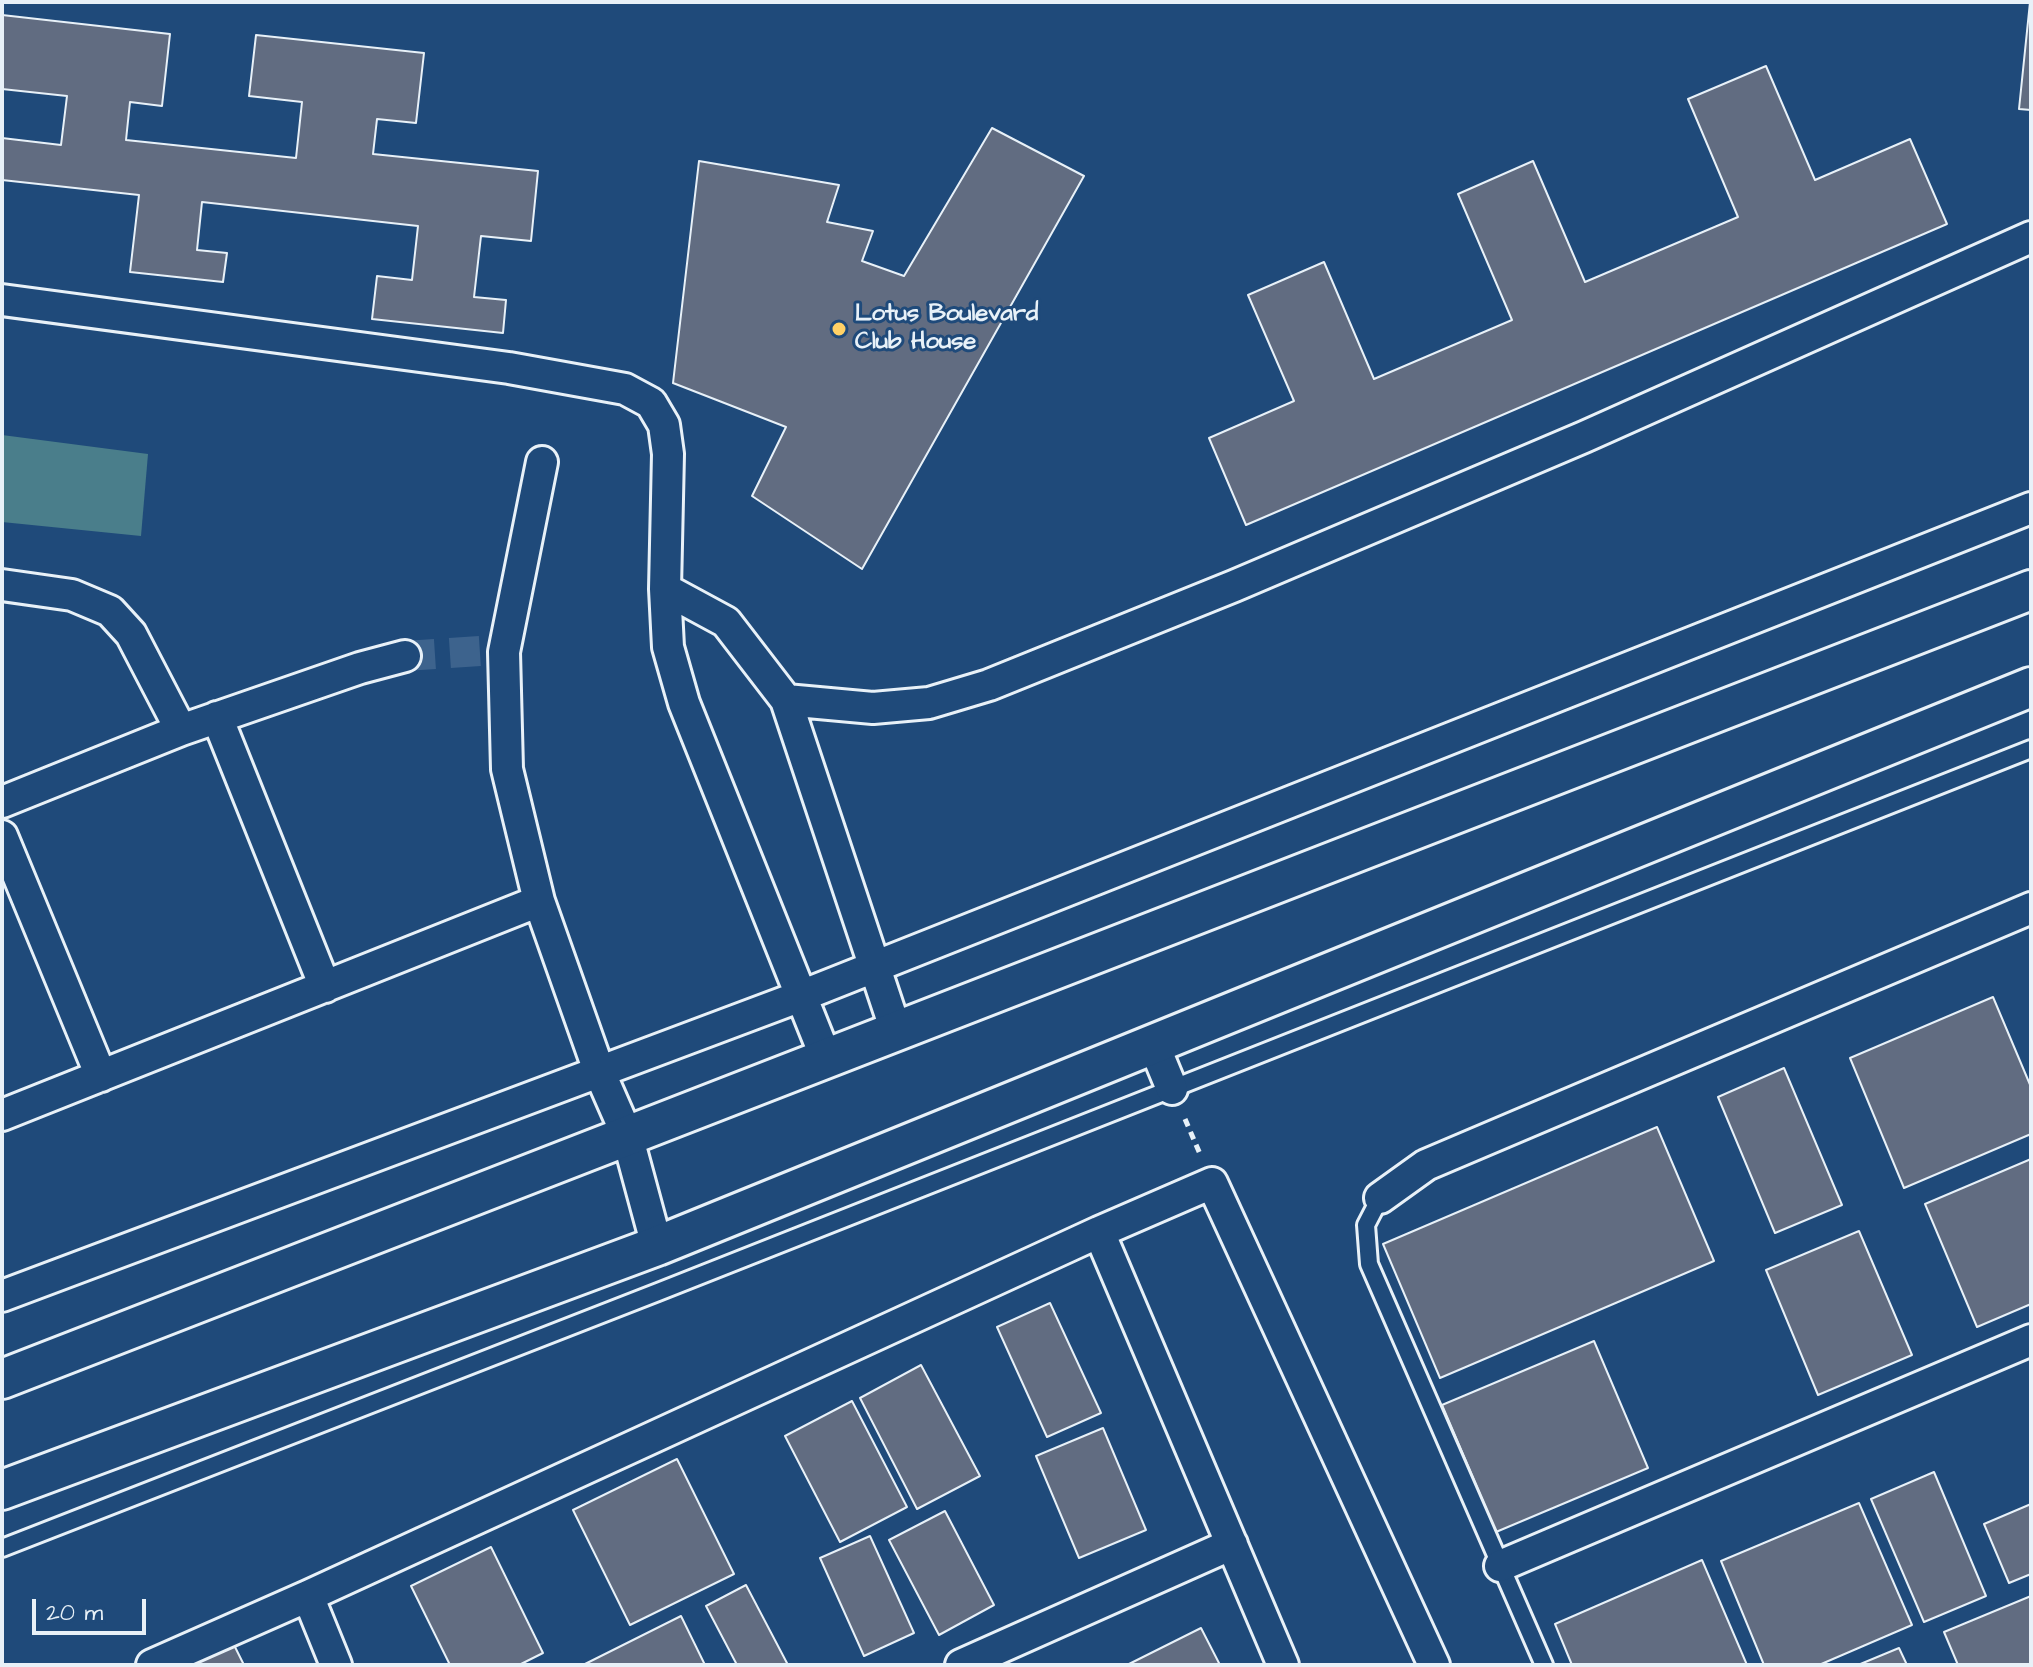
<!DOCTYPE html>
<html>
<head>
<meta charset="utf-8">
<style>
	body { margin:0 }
	#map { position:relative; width:2033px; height:1667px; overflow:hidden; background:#1f4a7a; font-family:"Architects Daughter",sans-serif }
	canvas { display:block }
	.frame { position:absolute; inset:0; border:4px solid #e8f1f8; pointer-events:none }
	.scale { position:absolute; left:32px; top:1599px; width:114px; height:36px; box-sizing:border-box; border:4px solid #e8f1f8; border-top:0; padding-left:10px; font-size:24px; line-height:28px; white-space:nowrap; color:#e8f1f8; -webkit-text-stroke:6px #1f4a7a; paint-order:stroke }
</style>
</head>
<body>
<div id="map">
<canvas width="2033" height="1667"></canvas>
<div class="frame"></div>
<div class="scale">20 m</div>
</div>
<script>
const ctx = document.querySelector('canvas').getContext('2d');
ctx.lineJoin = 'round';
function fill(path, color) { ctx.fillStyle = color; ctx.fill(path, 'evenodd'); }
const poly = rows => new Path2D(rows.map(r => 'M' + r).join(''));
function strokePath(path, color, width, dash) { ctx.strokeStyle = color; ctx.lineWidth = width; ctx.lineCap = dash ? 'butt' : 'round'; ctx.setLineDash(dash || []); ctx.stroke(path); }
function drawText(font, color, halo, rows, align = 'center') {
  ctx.font = font + ' "Architects Daughter",sans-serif'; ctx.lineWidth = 6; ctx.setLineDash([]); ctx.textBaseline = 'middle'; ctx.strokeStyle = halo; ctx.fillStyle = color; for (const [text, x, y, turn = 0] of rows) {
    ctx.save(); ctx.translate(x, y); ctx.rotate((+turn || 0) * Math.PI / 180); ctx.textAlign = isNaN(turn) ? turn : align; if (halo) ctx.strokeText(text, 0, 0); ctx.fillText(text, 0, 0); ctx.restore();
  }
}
const green = poly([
	[2,435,148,454,141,536,2,522]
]);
const building = poly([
	[2030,2,2031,2,2031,110,2019,109,2030,2],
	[2,15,170,34,162,106,130,102,126,140,296,158,302,102,249,96,256,35,424,53,416,123,377,119,373,154,538,171,531,241,481,236,474,297,506,300,503,333,372,319,377,276,412,280,418,226,202,202,197,250,227,253,223,282,130,272,139,195,2,180,2,138,61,145,67,96,2,89,2,15],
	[1766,66,1815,180,1910,139,1947,224,1246,525,1209,438,1294,401,1248,295,1324,262,1374,379,1512,320,1458,194,1533,161,1585,282,1738,217,1688,99,1766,66],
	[992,128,1084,176,862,569,752,496,786,427,673,383,699,161,839,185,827,222,873,231,862,261,904,276,992,128],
	[1993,997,2031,1087,2031,1134,1904,1188,1850,1058,1993,997],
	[1784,1068,1842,1205,1775,1233,1718,1097,1784,1068],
	[1657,1127,1714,1261,1440,1378,1383,1244,1657,1127],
	[2031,1159,2031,1304,1977,1327,1925,1204,2031,1159],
	[1859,1231,1912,1355,1818,1395,1766,1270,1859,1231],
	[1050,1303,1101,1413,1047,1437,997,1327,1050,1303],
	[1594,1341,1648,1468,1496,1532,1442,1405,1594,1341],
	[921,1365,980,1476,917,1509,860,1398,921,1365],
	[852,1401,907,1507,840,1542,785,1436,852,1401],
	[1103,1428,1146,1530,1079,1558,1036,1456,1103,1428],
	[677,1459,734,1574,630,1625,573,1510,677,1459],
	[1934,1472,1986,1596,1924,1622,1871,1499,1934,1472],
	[1859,1503,1912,1625,1819,1665,1764,1665,1721,1561,1859,1503],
	[2031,1504,2031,1574,2009,1583,1984,1524,2031,1504],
	[945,1511,994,1605,939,1635,889,1540,945,1511],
	[870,1536,914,1633,864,1656,820,1558,870,1536],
	[491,1547,543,1653,519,1665,450,1665,411,1586,491,1547],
	[1702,1560,1747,1665,1572,1665,1555,1624,1702,1560],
	[746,1585,788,1665,737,1665,706,1606,746,1585],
	[2031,1596,2031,1665,1958,1665,1944,1632,2031,1596],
	[681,1616,705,1665,583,1665,681,1616],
	[1201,1628,1220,1665,1127,1665,1201,1628],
	[234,1645,244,1665,192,1665,234,1645],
	[1899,1648,1907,1665,1858,1665,1899,1648]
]);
const minorTunnel = poly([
	[405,656,480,651]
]);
const path = poly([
	[1185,1119,1200,1154]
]);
const service = poly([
	[1380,1198,1366,1225,1369,1264,1544,1665],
	[2,1548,658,1292,2031,749]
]);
const minor = poly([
	[2,300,509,368,625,389,651,403,664,425,668,454,665,589,668,647,684,703,826,1058],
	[542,462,504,652,507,769,539,901,599,1071,627,1135,657,1246],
	[2,585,72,595,110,611,131,634,181,730],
	[665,589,726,622,786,700,896,1031],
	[786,700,873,708,929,703,989,685,1234,586,1584,437,2031,237],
	[217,717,325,987],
	[2,802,181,730,360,668,405,656],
	[2,836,101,1076],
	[1153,1043,1172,1089],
	[2,1115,539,901],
	[1380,1198,1426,1165,2031,908],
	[1099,1232,1283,1665],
	[2,1296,801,996,2031,508],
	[1500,1566,2031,1340],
	[308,1596,336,1665],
	[152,1665,308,1596,1099,1232,1212,1183,1434,1665],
	[961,1665,1232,1544]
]);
const tertiary = poly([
	[2,1379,2031,590],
	[2,1490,657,1246,2031,687]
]);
const markers = [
	[839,329,8,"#ffd166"]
];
const poiNames = [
	["Lotus Boulevard",855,315],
	["Club House",855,343]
];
fill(green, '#4a7e8b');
fill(building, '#616c81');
strokePath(building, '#e8f1f8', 2);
strokePath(minorTunnel, '#3d638d', 30, [30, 15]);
strokePath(service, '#e8f1f8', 22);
strokePath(minor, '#e8f1f8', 36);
strokePath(tertiary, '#e8f1f8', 44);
strokePath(path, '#e8f1f8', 5, [8, 6]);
strokePath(service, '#1f4a7a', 16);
strokePath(minor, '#1f4a7a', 30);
strokePath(tertiary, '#1f4a7a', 38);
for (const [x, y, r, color] of markers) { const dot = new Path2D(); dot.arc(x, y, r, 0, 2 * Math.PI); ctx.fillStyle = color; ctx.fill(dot); strokePath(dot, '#1f4a7a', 3); }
drawText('bold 24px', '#e8f1f8', '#1f4a7a', poiNames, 'left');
</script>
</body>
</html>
